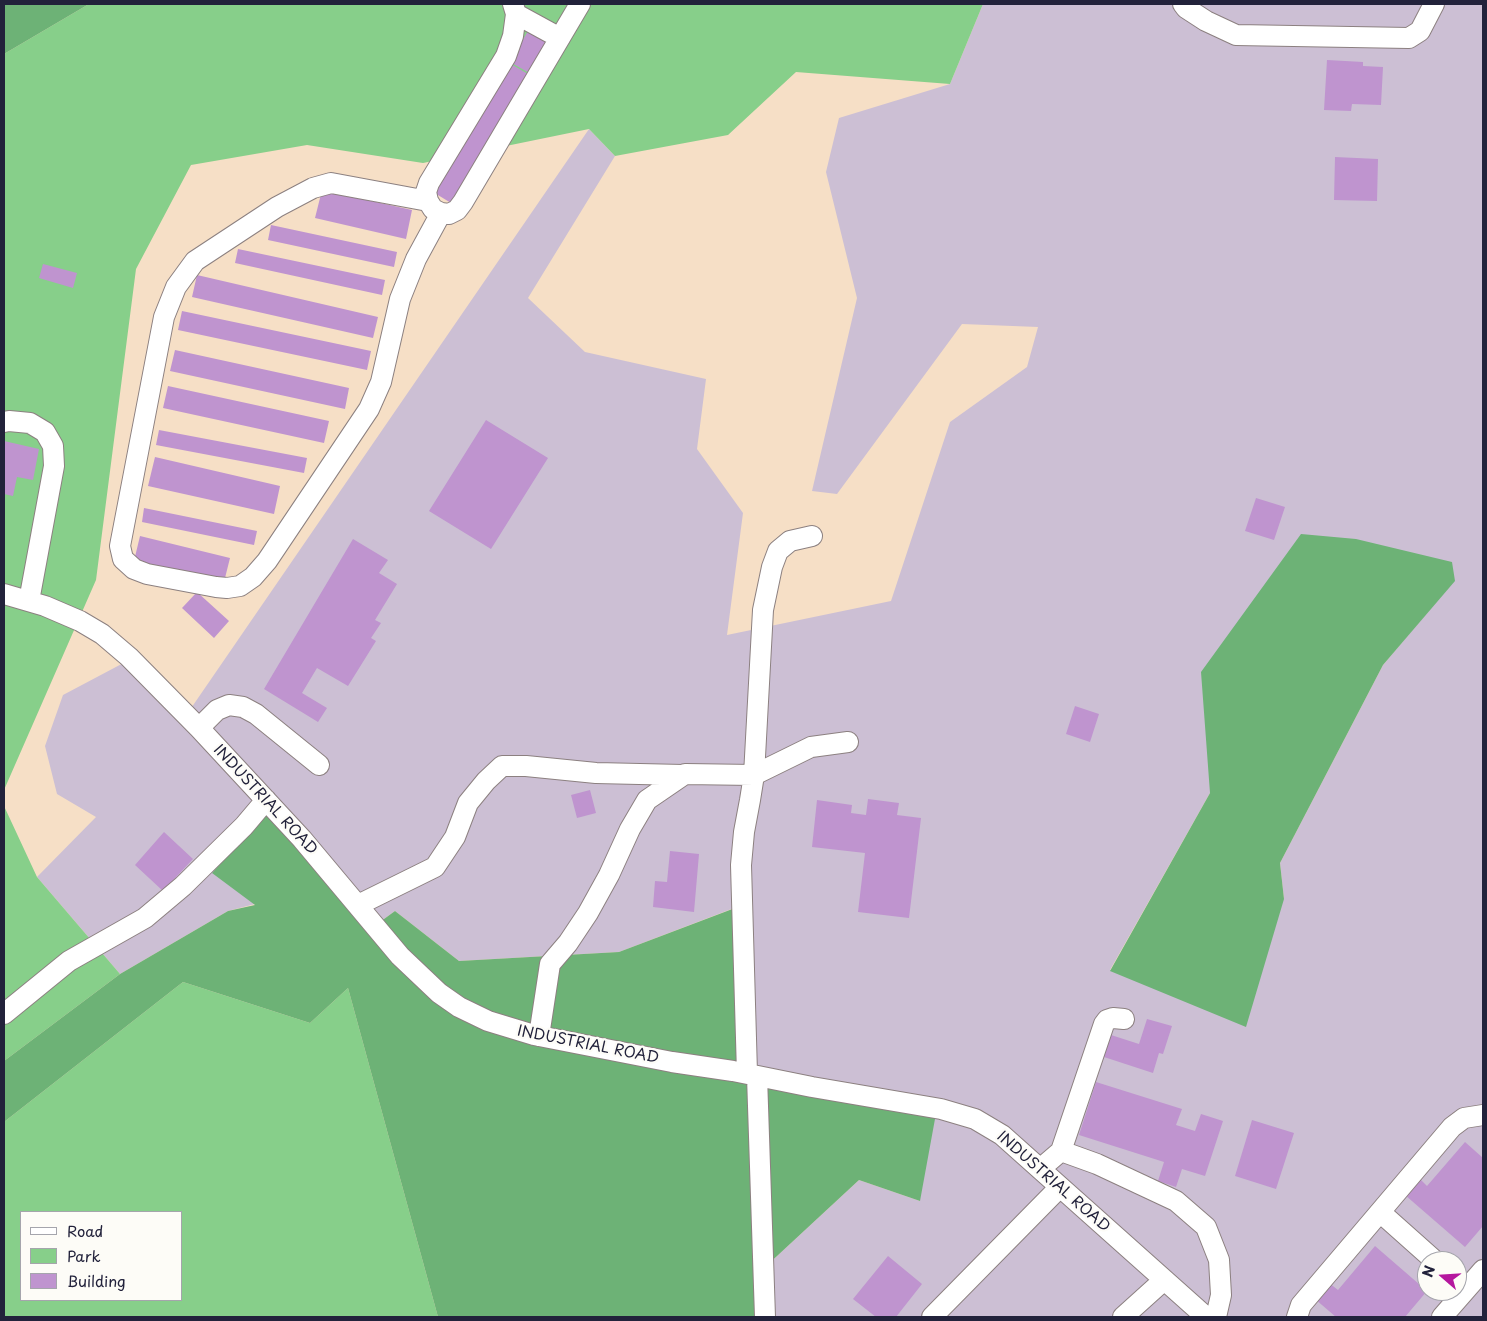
<!DOCTYPE html>
<html>
<head>
<meta charset="utf-8">
<style>
	body { margin:0 }
	#map { position:relative; width:1487px; height:1321px; overflow:hidden; background:#f6dfc6; font-family:"Playpen Sans",sans-serif }
	canvas { display:block }
	.frame { position:absolute; inset:0; border:5px solid #22223b; pointer-events:none }
	.legend { position:absolute; left:20px; top:1211px; width:162px; height:90px; box-sizing:border-box; background:#fdfcf7; border:1px solid #a5a5ac; margin:0; padding:6px 9px; list-style:none; font-size:15px; color:#22223b }
	.legend li { display:flex; align-items:center; gap:10px; height:25px }
	.legend b { width:25px; border:1px solid #a5a5ac }
	.north { position:absolute; left:1417px; top:1251px; width:50px; height:50px; box-sizing:border-box; background:#fdfcf7; border:1px solid #a5a5ac; border-radius:50%; rotate:289deg; font-size:14px; font-weight:700; line-height:20px; text-align:center; color:#22223b }
	.north::after { content:''; display:block; margin:auto; width:18px; height:22px; background:#b5179e; clip-path:polygon(50% 0,100% 100%,50% 72%,0 100%) }
</style>
</head>
<body>
<div id="map">
<canvas width="1487" height="1321"></canvas>
<div class="frame"></div>
<ul class="legend">
<li><b style="height:6px;background:#fff"></b>Road</li>
<li><b style="height:14px;background:#87cf8a"></b>Park</li>
<li><b style="height:14px;background:#bf94cf"></b>Building</li>
</ul>
<div class="north">N</div>
</div>
<script>
const ctx = document.querySelector('canvas').getContext('2d');
ctx.lineJoin = 'round';
function fill(path, color) { ctx.fillStyle = color; ctx.fill(path, 'evenodd'); }
const poly = rows => new Path2D(rows.map(r => 'M' + r).join(''));
function strokePath(path, color, width, dash) { ctx.strokeStyle = color; ctx.lineWidth = width; ctx.lineCap = dash ? 'butt' : 'round'; ctx.setLineDash(dash || []); ctx.stroke(path); }
function drawText(font, color, halo, rows, align = 'center') {
  ctx.font = font + ' "Playpen Sans",sans-serif'; ctx.lineWidth = 4.5; ctx.setLineDash([]); ctx.textBaseline = 'middle'; ctx.strokeStyle = halo; ctx.fillStyle = color; for (const [text, x, y, turn = 0] of rows) {
    ctx.save(); ctx.translate(x, y); ctx.rotate((+turn || 0) * Math.PI / 180); ctx.textAlign = isNaN(turn) ? turn : align; if (halo) ctx.strokeText(text, 0, 0); ctx.fillText(text, 0, 0); ctx.restore();
  }
}
const industrial = poly([
	[983,4,1483,4,1483,1317,763,1317,763,1269,859,1180,920,1201,745,1073,742,905,619,952,459,961,395,911,369,930,255,904,228,911,120,974,37,877,96,817,57,794,45,746,63,695,131,659,185,717,589,129,615,156,528,298,585,352,706,379,697,449,743,513,727,635,891,601,950,422,1027,367,1038,327,962,324,837,494,812,491,857,298,826,172,839,118,950,84],
	[1454,581,1383,665,1280,863,1284,899,1110,970,1210,793],
	[1427,1261,1457,1261,1457,1291,1427,1291]
]);
const green = poly([
	[89,4,983,4,950,84,796,72,728,135,615,156,589,129,423,163,307,145,191,165,136,269,96,580,4,790,4,54],
	[4,806,37,877,120,974,4,1061],
	[183,982,310,1023,348,988,438,1317,4,1317,4,1122],
	[21,1212,181,1212,181,1300,21,1300]
]);
const forest = poly([
	[4,4,89,4,4,54],
	[1301,534,1356,539,1452,562,1455,581,1383,665,1280,863,1284,899,1246,1027,1110,971,1210,793,1201,672],
	[269,811,369,930,395,911,459,961,619,952,743,905,745,1073,937,1108,920,1201,859,1180,763,1269,763,1317,438,1317,348,988,310,1023,183,982,4,1122,4,1061,120,974,228,911,255,905,212,873]
]);
const building = poly([
	[528,31,549,43,531,74,510,62],
	[1327,60,1363,62,1363,66,1383,67,1381,105,1352,104,1351,111,1324,110],
	[509,63,528,74,451,203,433,192],
	[1335,157,1378,159,1377,201,1334,200],
	[322,190,412,210,406,239,315,218],
	[271,225,397,252,394,267,268,240],
	[238,249,385,280,382,295,235,263],
	[43,264,77,273,73,288,39,278],
	[197,275,378,317,373,338,192,297],
	[182,311,371,351,367,370,178,330],
	[175,350,349,388,345,409,170,371],
	[168,386,329,421,324,443,163,408],
	[486,420,548,458,491,549,429,511],
	[159,430,307,458,304,473,156,445],
	[4,441,39,449,33,480,17,477,13,496,4,494],
	[155,457,280,486,274,514,148,486],
	[1256,498,1285,507,1274,540,1245,531],
	[144,508,257,531,254,545,142,522],
	[140,536,230,558,224,582,134,561],
	[353,539,388,560,379,573,397,584,375,620,381,623,371,638,376,641,348,686,317,668,302,693,327,708,318,722,264,689],
	[197,592,229,621,214,638,182,608],
	[1075,706,1099,714,1090,742,1066,734],
	[590,790,596,813,577,818,571,795],
	[868,799,899,803,897,815,921,818,909,918,858,912,865,853,812,847,817,800,852,805,851,813,866,815],
	[164,832,193,859,163,891,135,865],
	[670,851,699,854,694,912,653,907,655,881,667,882],
	[1147,1019,1172,1026,1163,1054,1159,1053,1153,1073,1104,1057,1111,1035,1139,1044],
	[1096,1082,1182,1109,1176,1125,1195,1131,1201,1114,1223,1121,1205,1176,1182,1169,1176,1187,1158,1181,1164,1162,1079,1135],
	[1252,1120,1294,1133,1276,1189,1235,1176],
	[1465,1142,1483,1158,1483,1226,1465,1247,1405,1195,1419,1178,1427,1186],
	[1375,1246,1427,1291,1405,1317,1336,1317,1315,1299,1329,1283,1338,1290],
	[888,1256,922,1284,896,1317,876,1317,853,1299]
]);
const minor = poly([
	[513,4,516,14,513,36,506,56,429,183,426,192,428,201,433,209,441,213,449,214,457,210,463,202,580,4],
	[1183,4,1186,8,1206,21,1236,35,1409,38,1420,31,1434,4],
	[516,14,560,38],
	[428,201,331,183,313,188,277,207,195,261,176,287,164,317,120,546,123,559,134,569,147,574,216,587,227,588,240,586,253,577,267,561,369,409,381,382,400,299,416,259,441,213],
	[4,422,9,421,30,423,45,432,53,446,54,466,29,601],
	[4,594,45,606,80,621,102,634,129,657,199,728,302,839,400,956,439,993,459,1007,488,1021,534,1035,672,1062,733,1071,812,1087,941,1109,975,1119,1002,1135,1206,1317],
	[199,728,217,710,229,705,243,707,256,714,319,765],
	[358,905,435,867,455,837,468,803,486,781,502,766,526,766,596,773,683,775],
	[4,1014,69,961,145,918,183,886,244,826,266,800],
	[539,1036,550,964,568,943,588,913,609,875,630,829,647,800,685,774,754,775,763,610,772,567,778,551,790,541,812,536],
	[747,1073,741,865,744,832,750,800,754,775,811,747,848,742],
	[757,1076,765,1317],
	[1061,1151,1104,1024,1107,1020,1113,1018,1124,1019],
	[1040,1169,1061,1151,1097,1164,1176,1201,1206,1227,1219,1260,1221,1295,1216,1317],
	[1380,1212,1435,1261],
	[932,1317,1060,1187],
	[1123,1317,1164,1280],
	[1297,1317,1301,1305,1452,1127,1464,1118,1483,1115],
	[1442,1317,1483,1270]
]);
const streetNames = [
	["INDUSTRIAL ROAD",265,800,47],
	["INDUSTRIAL ROAD",588,1045,11],
	["INDUSTRIAL ROAD",1053,1182,41]
];
fill(industrial, '#ccbfd4');
fill(green, '#87cf8a');
fill(forest, '#6db276');
fill(building, '#bf94cf');
strokePath(minor, '#8c8080', 22);
strokePath(minor, '#fff', 20);
drawText('15px', '#22223b', '#fdfcf7', streetNames);
</script>
</body>
</html>
